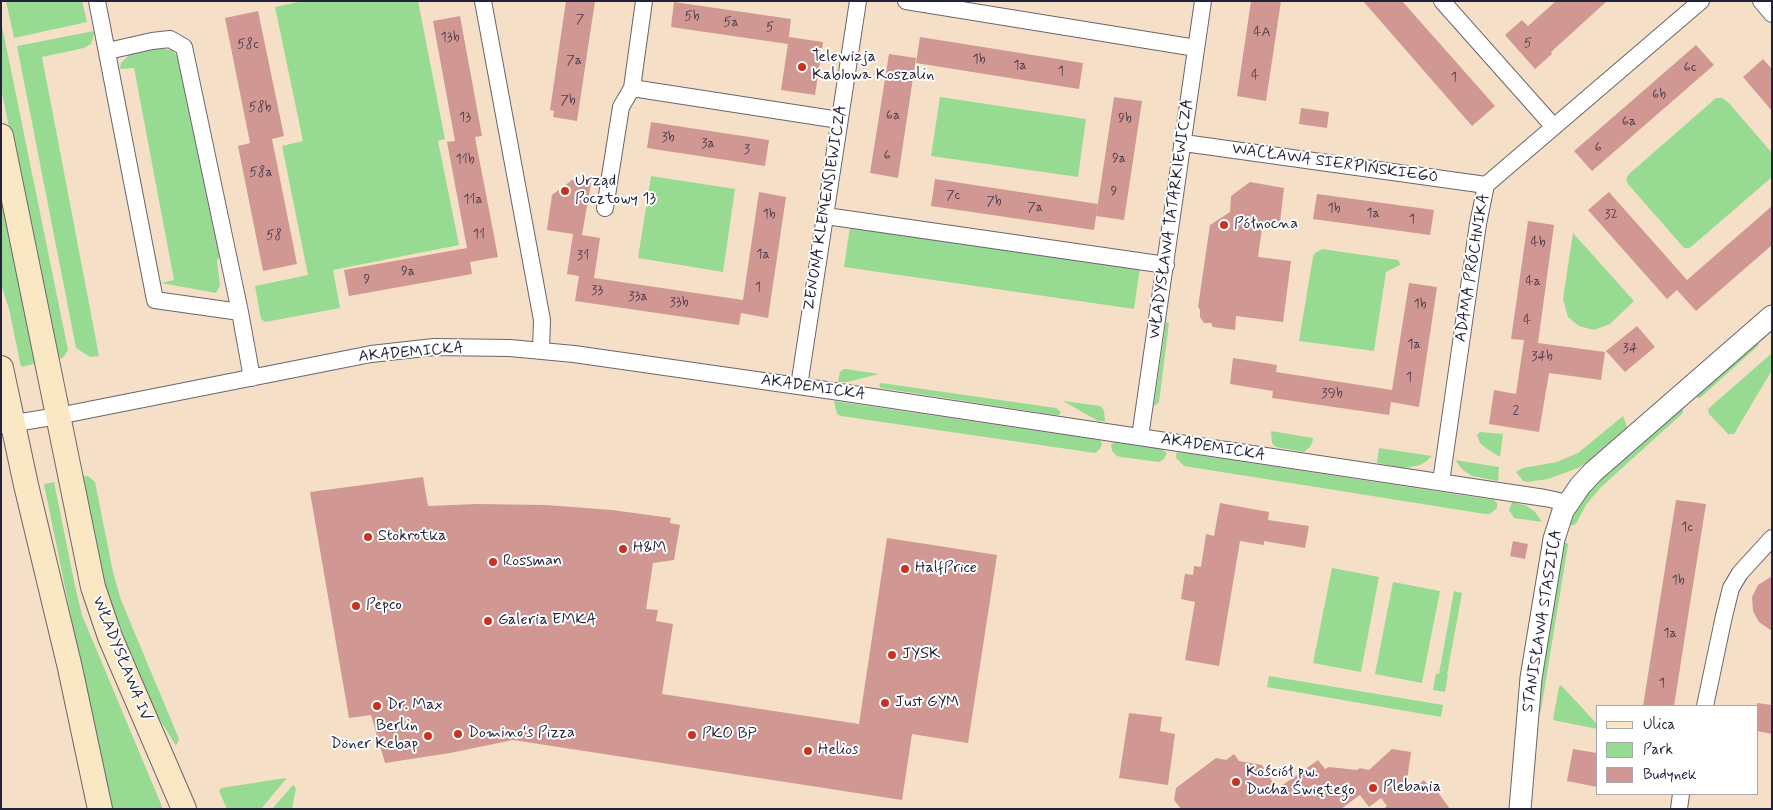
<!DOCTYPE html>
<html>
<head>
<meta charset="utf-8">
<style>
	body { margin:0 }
	#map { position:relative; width:1773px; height:810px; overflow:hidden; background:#f5e0c7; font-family:Mynerve,sans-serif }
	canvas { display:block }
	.frame { position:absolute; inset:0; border:2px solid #22223b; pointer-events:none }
	.legend { position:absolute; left:1596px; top:705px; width:162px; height:90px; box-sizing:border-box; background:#fff; border:1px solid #a7a7b1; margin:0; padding:6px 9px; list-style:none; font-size:15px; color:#22223b }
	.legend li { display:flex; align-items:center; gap:10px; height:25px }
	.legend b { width:25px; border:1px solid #a7a7b1 }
</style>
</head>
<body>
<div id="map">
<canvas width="1773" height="810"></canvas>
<div class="frame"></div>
<ul class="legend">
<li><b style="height:6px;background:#fae7c3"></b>Ulica</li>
<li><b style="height:14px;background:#97db93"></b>Park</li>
<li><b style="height:14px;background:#d19792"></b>Budynek</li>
</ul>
</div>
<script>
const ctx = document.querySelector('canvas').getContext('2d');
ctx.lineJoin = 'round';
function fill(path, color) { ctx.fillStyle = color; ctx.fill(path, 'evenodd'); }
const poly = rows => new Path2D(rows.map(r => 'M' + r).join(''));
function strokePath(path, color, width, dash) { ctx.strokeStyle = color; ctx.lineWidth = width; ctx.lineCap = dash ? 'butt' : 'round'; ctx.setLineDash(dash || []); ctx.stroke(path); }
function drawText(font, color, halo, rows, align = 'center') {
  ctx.font = font + ' Mynerve,sans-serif'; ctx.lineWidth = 4; ctx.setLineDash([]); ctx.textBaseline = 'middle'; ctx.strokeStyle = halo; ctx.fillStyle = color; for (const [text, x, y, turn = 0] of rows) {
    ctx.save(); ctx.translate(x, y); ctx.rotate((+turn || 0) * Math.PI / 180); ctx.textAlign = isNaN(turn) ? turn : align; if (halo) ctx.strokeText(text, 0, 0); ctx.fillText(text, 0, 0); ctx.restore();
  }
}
const green = poly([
	[6,1,82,1,87,22,14,38],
	[303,1,418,1,445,139,438,141,459,245,333,270,340,308,265,322,261,319,255,286,308,275,282,146,303,141,275,7],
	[1,21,68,350,63,358,56,359,1,88],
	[94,31,94,35,91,44,84,48,42,57,99,356,90,357,76,348,17,46],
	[155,48,172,50,179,58,221,255,217,260,220,286,216,293,161,283,174,280,134,68,120,69,121,63,129,55],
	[940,97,1086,119,1078,177,931,156],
	[1716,98,1722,98,1729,103,1772,153,1772,177,1692,246,1689,248,1684,248,1628,184,1626,179,1629,174],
	[651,176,735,189,723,272,638,258],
	[1,184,38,363,21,367,9,309,1,284],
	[850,227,1140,268,1134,309,844,267],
	[1573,233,1634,301,1610,324,1594,330,1579,326,1568,317,1563,299],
	[1322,249,1398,260,1399,262,1400,265,1386,272,1374,351,1299,341,1313,257,1315,253],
	[1166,322,1169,323,1159,402,1156,405,1154,405],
	[1760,344,1700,398,1694,397,1754,345],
	[1772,353,1772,370,1734,434,1728,434,1709,414,1708,409],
	[844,369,846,369,879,374,847,382,838,382,840,372],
	[881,383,1056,408,1061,412,1059,415,1055,415,881,388,879,385],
	[834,401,1100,440,1102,444,1100,449,1095,453,841,416,837,414],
	[1063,401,1101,406,1104,411,1105,421,1098,421],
	[1683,407,1683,413,1600,488,1586,505,1577,522,1574,525,1570,525,1574,515,1595,484],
	[1623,416,1628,429,1593,459,1578,468,1548,479,1527,482,1523,481,1516,472,1523,468,1557,462,1578,453],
	[1271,431,1313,438,1313,440,1310,447,1304,452,1276,447,1272,443],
	[1480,432,1503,434,1500,457,1487,449,1480,443,1477,435],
	[1115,442,1162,449,1167,453,1164,459,1159,462,1121,457,1117,456,1112,451,1111,444],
	[1379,448,1432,456,1425,462,1420,465,1404,468,1377,463],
	[1178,452,1494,500,1497,503,1497,508,1490,514,1485,514,1184,466,1176,458,1176,454],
	[1455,460,1499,467,1498,481,1472,476,1463,470],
	[88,476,95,482,113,572,121,600,179,739,176,746,149,702,110,610,80,477],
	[54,482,75,586,82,615,163,809,110,809,44,484],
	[1512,502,1527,506,1535,512,1542,522,1514,518,1509,510],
	[1564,543,1567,543,1568,545,1541,710,1537,721,1540,690],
	[1332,568,1379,577,1361,672,1313,663],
	[1393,582,1440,591,1422,683,1375,674],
	[1454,591,1462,593,1447,675,1448,675,1445,692,1433,690,1436,673,1439,674],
	[1269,676,1443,705,1441,717,1267,687],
	[1561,685,1597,724,1597,729,1553,720,1559,687],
	[285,778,286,779,261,809,227,809,219,791,221,788],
	[293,785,296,788,292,809,272,809]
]);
const building = poly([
	[566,1,595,1,577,121,553,117,554,111,550,110],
	[1251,1,1281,1,1266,101,1237,96],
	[1363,1,1402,1,1495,106,1472,126],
	[1556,1,1607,1,1551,52,1552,54,1535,69,1505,35,1522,20,1528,26],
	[674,2,791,19,788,44,671,27],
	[258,11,284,136,272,139,297,264,263,271,238,146,250,143,225,18],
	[460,16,482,136,475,137,498,257,470,262,472,274,349,296,344,270,467,248,447,142,455,141,433,21],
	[789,37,823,42,815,95,781,90],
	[920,37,1083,63,1079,89,916,63],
	[1696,45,1714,65,1592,171,1574,151],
	[889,54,916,58,898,178,870,173],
	[1763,59,1772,69,1772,111,1743,77],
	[1114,97,1142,101,1124,220,1096,216],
	[1301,108,1329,112,1327,128,1299,124],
	[651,122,769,140,765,166,647,148],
	[935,179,1098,204,1094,230,931,206],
	[572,180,591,183,582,235,600,238,594,278,743,300,759,192,786,197,768,318,741,313,739,325,575,301,579,276,567,274,573,234,547,230,552,195],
	[1250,182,1284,188,1280,223,1263,221,1258,257,1291,261,1283,322,1236,316,1235,330,1213,327,1211,323,1204,323,1200,317,1200,310,1198,307,1210,225,1230,212,1231,196],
	[1609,192,1687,280,1772,206,1772,245,1696,311,1677,290,1667,299,1588,210],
	[1317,194,1434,210,1430,235,1313,219],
	[1528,221,1554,225,1538,343,1605,352,1601,380,1549,373,1539,432,1489,424,1494,390,1516,394,1524,340,1511,339],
	[1409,283,1437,287,1419,407,1391,402,1389,415,1272,398,1273,391,1230,384,1233,358,1277,365,1276,372,1392,390],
	[1637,326,1655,347,1625,372,1606,351],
	[423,477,428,506,477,504,546,505,612,510,671,518,670,523,680,525,674,560,653,563,646,609,658,610,656,621,673,624,662,694,859,724,887,538,997,555,968,743,912,734,902,800,513,740,450,753,385,763,371,715,349,718,310,492],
	[1676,500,1706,504,1689,610,1674,706,1643,706],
	[1220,503,1269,512,1268,520,1309,526,1305,548,1264,541,1264,545,1240,541,1219,666,1185,660,1195,602,1181,599,1185,574,1193,575,1194,566,1201,567,1206,534,1214,536],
	[1513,541,1528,544,1525,559,1510,556],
	[1772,576,1772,631,1759,622,1753,611,1752,597,1758,585],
	[1757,703,1772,705,1772,734,1757,731],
	[1129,713,1162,717,1160,731,1175,734,1168,785,1119,778],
	[1392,749,1411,752,1405,794,1424,780,1434,793,1437,791,1450,809,1383,809,1387,806,1381,798,1369,807,1360,795,1341,809,1181,809,1174,800,1176,788,1216,758,1226,760,1234,754,1239,761,1262,765,1277,789,1318,760,1325,769,1329,767,1357,770,1360,768,1369,770],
	[1573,749,1597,753,1597,787,1567,781]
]);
const minor = poly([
	[97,1,155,300,240,312,252,378],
	[483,1,542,320,541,350],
	[906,1,1196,48],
	[1442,1,1554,127],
	[1761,1,1772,14],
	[108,51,152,41,170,39,184,47,240,312],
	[632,88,839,120],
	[1184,143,1486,185],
	[605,208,621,107,632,88,644,1],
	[826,216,1166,265],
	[799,386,858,1],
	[3,425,58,416,371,354,434,347,510,348,574,354,833,391,1545,498,1568,503],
	[1140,437,1203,1],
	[1441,482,1478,224,1486,185,1701,1],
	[1705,706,1724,616,1731,588,1740,573,1772,538],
	[1679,809,1681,794]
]);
const tertiary = poly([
	[1520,809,1531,678,1554,539,1563,511,1580,486,1593,472,1772,316]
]);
const secondary = poly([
	[1,136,93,587,110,637,184,809],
	[1,368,26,485,70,668,100,809]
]);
const markers = [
	[802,67,5,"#c8321e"],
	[565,191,5,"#c8321e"],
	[1224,225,5,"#c8321e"],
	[368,537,5,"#c8321e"],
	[623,549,5,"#c8321e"],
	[493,562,5,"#c8321e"],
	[905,569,5,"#c8321e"],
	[356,606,5,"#c8321e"],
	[488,621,5,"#c8321e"],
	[892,655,5,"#c8321e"],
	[885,703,5,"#c8321e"],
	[377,706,5,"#c8321e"],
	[458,734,5,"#c8321e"],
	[692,735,5,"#c8321e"],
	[428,736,5,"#c8321e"],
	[808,751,5,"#c8321e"],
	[1236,782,5,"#c8321e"],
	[1373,788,5,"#c8321e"]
];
const numberNames = [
	["5b",692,17],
	["7",580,20],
	["5a",731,23],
	["5",770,28],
	["4A",1262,33],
	["13b",450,38],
	["5",1528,44],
	["58c",248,45],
	["1b",979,60],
	["7a",574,61],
	["1a",1020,66],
	["6c",1690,68],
	["1",1061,72],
	["4",1255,76],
	["1",1454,78],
	["6b",1659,95],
	["7b",568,101],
	["58b",260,108],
	["6a",893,116],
	["13",465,118],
	["9b",1125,119],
	["6a",1629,122],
	["3b",668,138],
	["3a",708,144],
	["6",1598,148],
	["3",747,150],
	["6",887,156],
	["9a",1119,159],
	["11b",465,160],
	["58a",261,173],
	["9",1114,192],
	["7c",953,196],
	["11a",473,200],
	["7b",994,202],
	["7a",1035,208],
	["1b",1334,209],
	["1a",1373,214],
	["1b",769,215],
	["32",1611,215],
	["1",1412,220],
	["11",479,235],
	["58",274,236],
	["4b",1538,243],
	["1a",763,255],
	["31",583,256],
	["9a",408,272],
	["9",367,280],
	["4a",1533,282],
	["1",758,288],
	["33",597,291],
	["33a",638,297],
	["33b",679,303],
	["1b",1420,305],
	["4",1527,321],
	["1a",1414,345],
	["34",1630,349],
	["34b",1542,357],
	["1",1409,378],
	["39b",1332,394],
	["2",1516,411],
	["1c",1687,528],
	["1b",1678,581],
	["1a",1670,634],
	["1",1662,684]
];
const poiNames = [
	["Telewizja",812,58],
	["Kablowa Koszalin",812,76],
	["Urząd",575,182],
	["Pocztowy 13",575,200],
	["Północna",1234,225],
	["Stokrotka",378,537],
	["H&M",633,549],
	["Rossman",503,562],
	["HalfPrice",915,569],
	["Pepco",366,606],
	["Galeria EMKA",498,621],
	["JYSK",902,655],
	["Just GYM",895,703],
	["Dr. Max",387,706],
	["Berlin",418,727,"right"],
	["Döner Kebap",418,745,"right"],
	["Domino‘s Pizza",468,734],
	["PKO BP",702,735],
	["Helios",818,751],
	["Kościół pw.",1246,773],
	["Ducha Świętego",1246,791],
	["Plebania",1383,788]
];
const streetNames = [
	["WACŁAWA SIERPIŃSKIEGO",1335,164,8],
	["ZENONA KLEMENSIEWICZA",826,208,-81],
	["WŁADYSŁAWA TATARKIEWICZA",1172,219,-82],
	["ADAMA PRÓCHNIKA",1473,268,-81],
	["AKADEMICKA",411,353,-5],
	["AKADEMICKA",813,388,8],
	["AKADEMICKA",1213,448,9],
	["STANISŁAWA STASZICA",1543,621,-81],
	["WŁADYSŁAWA IV",121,659,68]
];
fill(green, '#97db93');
fill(building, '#d19792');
strokePath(minor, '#6c646c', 18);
strokePath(tertiary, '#6c646c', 23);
strokePath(secondary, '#6c646c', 26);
strokePath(minor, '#fff', 16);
strokePath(tertiary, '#fff', 21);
strokePath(secondary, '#fae7c3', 24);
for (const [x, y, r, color] of markers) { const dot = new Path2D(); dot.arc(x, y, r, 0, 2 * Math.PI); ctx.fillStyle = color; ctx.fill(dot); strokePath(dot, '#fff', 2); }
drawText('14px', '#4e3f51', null, numberNames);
drawText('16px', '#22223b', '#fff', poiNames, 'left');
drawText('16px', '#22223b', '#fff', streetNames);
</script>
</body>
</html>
